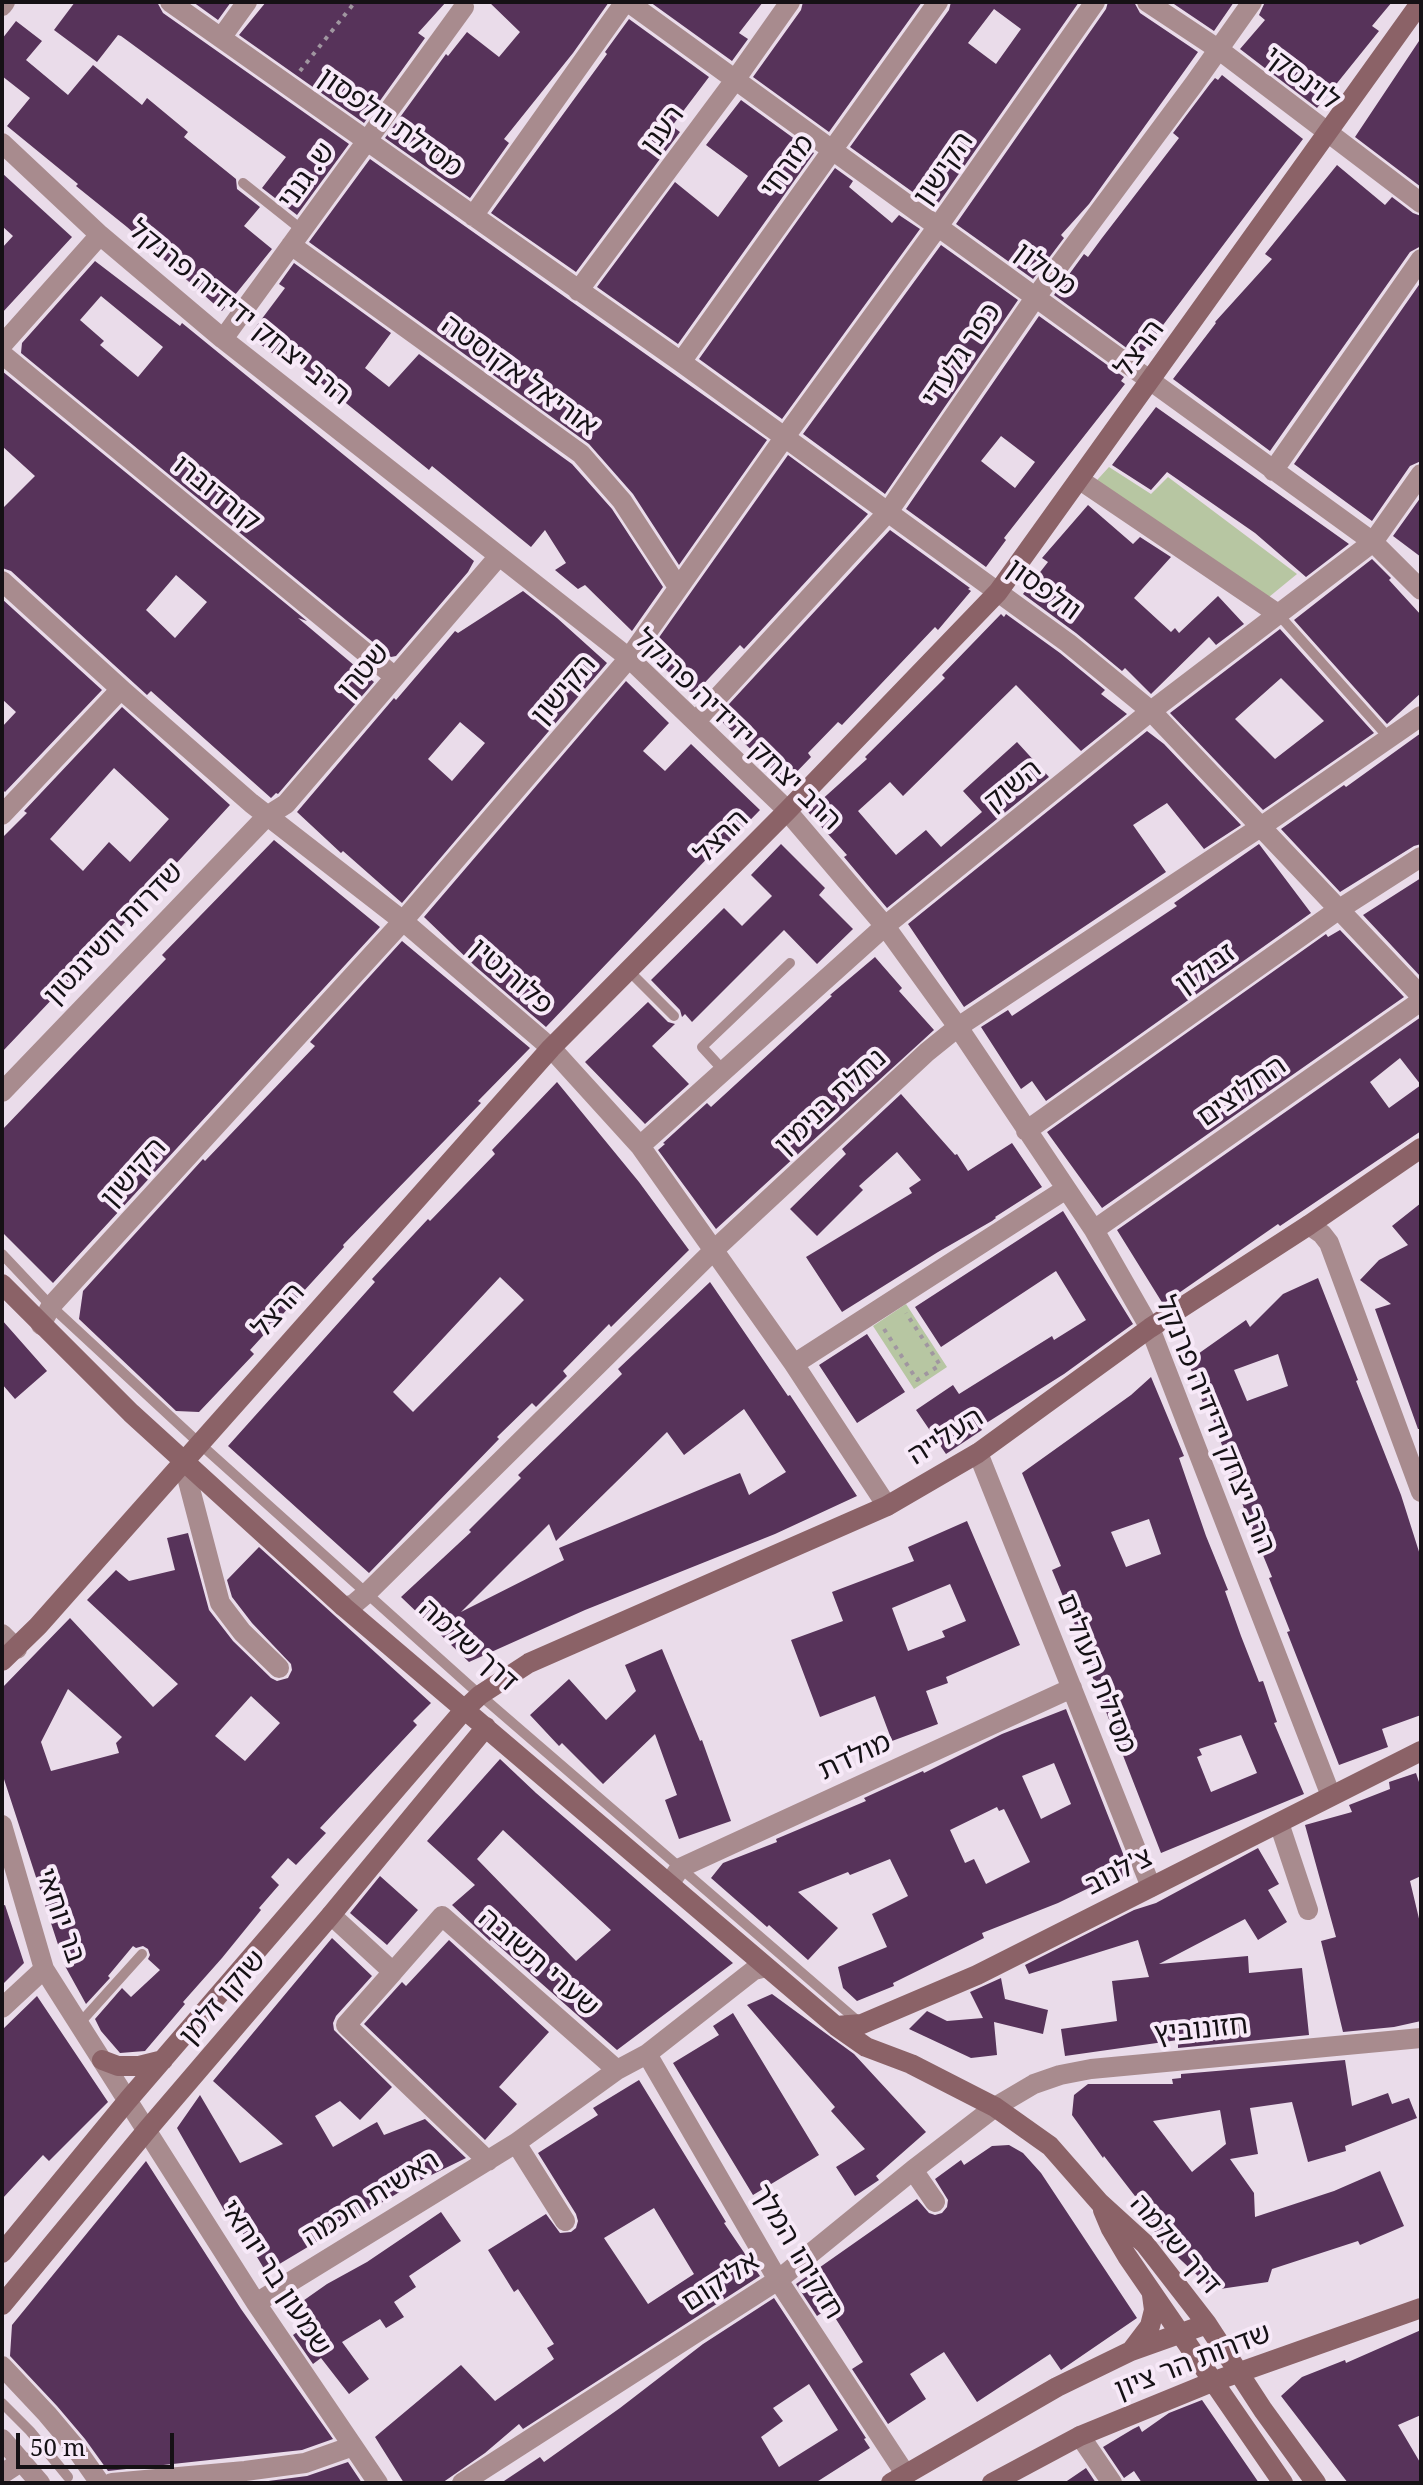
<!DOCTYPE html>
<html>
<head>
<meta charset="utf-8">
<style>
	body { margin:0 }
	#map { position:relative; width:1423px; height:2485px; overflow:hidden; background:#eadcea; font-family:"Noto Serif",serif }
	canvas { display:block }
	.frame { position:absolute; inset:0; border:4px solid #151115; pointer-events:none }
	.scale { position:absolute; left:16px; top:2433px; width:158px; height:36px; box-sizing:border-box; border:4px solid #151115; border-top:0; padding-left:10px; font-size:24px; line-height:28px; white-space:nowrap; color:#151115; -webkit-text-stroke:6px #f7e9f8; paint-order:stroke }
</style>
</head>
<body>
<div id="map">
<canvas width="1423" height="2485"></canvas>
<div class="frame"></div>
<div class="scale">50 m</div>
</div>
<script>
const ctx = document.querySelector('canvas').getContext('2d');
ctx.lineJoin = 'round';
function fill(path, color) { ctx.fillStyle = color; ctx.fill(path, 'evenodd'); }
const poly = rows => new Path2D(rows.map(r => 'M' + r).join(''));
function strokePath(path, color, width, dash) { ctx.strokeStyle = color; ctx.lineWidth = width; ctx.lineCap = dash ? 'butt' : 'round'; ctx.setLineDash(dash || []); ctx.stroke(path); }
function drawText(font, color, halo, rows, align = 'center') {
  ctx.font = font + ' "Noto Serif","Noto Sans Hebrew",serif'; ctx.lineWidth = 8; ctx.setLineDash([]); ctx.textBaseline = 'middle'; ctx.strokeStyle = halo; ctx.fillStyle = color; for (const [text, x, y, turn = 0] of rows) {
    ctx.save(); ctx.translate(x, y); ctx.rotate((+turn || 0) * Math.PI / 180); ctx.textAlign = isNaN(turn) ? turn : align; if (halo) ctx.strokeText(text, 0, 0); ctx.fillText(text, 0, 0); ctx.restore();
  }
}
const green = poly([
	[1109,467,1151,494,1168,477,1297,574,1258,606,1088,490],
	[906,1304,947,1367,914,1389,873,1326]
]);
const building = poly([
	[75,2,157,2,163,13,349,144,297,215,262,188,286,157,121,36,118,35,97,62,54,30],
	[193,2,231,2,218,20],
	[266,2,446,2,418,33,425,38,364,123,239,35],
	[489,2,609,2,573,53,504,139,509,143,470,198,385,138,446,54,448,56,467,32,499,57,520,32],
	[650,2,763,2,739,33,748,39,732,61],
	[803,2,922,2,829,132,753,77,801,10],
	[951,2,1079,2,935,208,850,147,949,10],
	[994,9,1021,29,996,64,968,43],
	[1108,2,1134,2,1140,13,1198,52,1089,204,1061,235,1064,238,1033,279,956,224,1106,9],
	[1171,2,1234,2,1214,31],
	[1265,2,1392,2,1372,26,1379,31,1317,108,1240,49,1265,20,1259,15],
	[629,19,709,77,672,126,680,132,576,272,491,213,607,54,605,52],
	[16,21,42,41,26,60,68,95,93,65,142,105,147,98,188,132,184,137,236,179,237,189,260,207,244,226,272,249,222,311,127,227,76,186,78,184,7,126,30,98,2,76,2,39],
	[1421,38,1421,187,1355,137],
	[1222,75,1303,139,1139,357,1054,295,1084,254,1088,257,1102,238,1179,138,1173,133,1210,84,1215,78,1218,80],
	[741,100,814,153,678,344,597,287,675,182,718,217,748,176,706,145],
	[370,159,767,440,679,565,633,494,589,444,309,242],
	[1337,165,1385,205,1392,197,1413,213,1421,216,1421,246,1410,252,1270,451,1173,379,1216,323,1215,322,1272,259,1265,254],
	[835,168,853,181,849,187,892,223,899,215,920,229,782,419,699,359],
	[2,173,72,237,2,313,2,248,13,236,2,226],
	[941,245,1018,300,885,494,803,434],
	[95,261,180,326,182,323,474,561,468,572,396,656,391,657,21,353,22,343],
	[101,296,163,347,138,377,100,345,104,341,80,320],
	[294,263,391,333,365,368,389,387,419,354,572,464,612,509,663,587,632,631,585,585,578,589,555,570,566,563,545,530,531,547,432,466,429,470,295,362,291,367,249,336,285,288,279,284],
	[1421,282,1421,461,1410,466,1372,521,1294,464],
	[1039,316,1124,377,1121,381,1125,384,1004,538,1006,540,986,567,906,509],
	[1001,436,1035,462,1015,488,981,461],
	[2,371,307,621,298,618,374,682,278,794,276,793,271,798,151,691,147,695,11,571,2,568,2,509,35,476,2,446],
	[176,575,207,602,175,638,146,610],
	[1156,407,1245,470,1349,544,1306,577,1255,533,1167,472,1151,490,1112,465],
	[788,455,868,514,744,649,740,645,696,692,690,692,648,653],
	[1421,497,1421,557,1393,536],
	[1088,505,1133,544,1140,537,1171,557,1134,598,1171,632,1175,628,1179,633,1218,596,1244,624,1216,645,1209,637,1151,694,1125,668,1122,671,1076,633,1023,594,1048,562,1042,558],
	[890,530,970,588,968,589,971,591,938,630,935,627,842,725,838,722,808,753,811,757,786,783,717,717],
	[1372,559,1391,578,1389,580,1421,615,1421,693,1387,724,1294,620],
	[523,591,557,618,607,663,402,903,343,851,341,853,297,812,394,698,396,700,455,631,458,633],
	[460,722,485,743,452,781,428,759],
	[2,599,102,690,5,792,2,789,2,727,16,712,2,699],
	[1001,614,1004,617,1006,614,1060,653,1105,690,1101,694,1127,714,1081,751,1016,685,903,796,890,782,858,811,896,855,926,830,941,847,982,812,963,791,1017,742,1049,777,887,908,844,857,847,855,808,812,867,759,865,757,945,678,942,675],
	[1280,629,1374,733,1263,810,1170,713],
	[1281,678,1324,721,1275,759,1235,719],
	[626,681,669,723,643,751,665,771,691,744,760,810,721,850,718,847,546,1027,475,966,424,917],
	[122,707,230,805,126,918,128,919,2,1052,2,838,27,813,24,811],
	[114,768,169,819,130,862,109,842,83,871,50,839],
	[1147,731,1164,744,1241,825,1204,849,1167,803,1133,825,1166,872,964,1007,908,924],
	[1421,733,1421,844,1414,846,1340,892,1281,829,1344,785,1346,787],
	[274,840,380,927,53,1283,2,1232,2,1130,166,959,162,955],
	[781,844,825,888,819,895,853,929,817,964,784,930,692,1022,685,1014,682,1017,680,1010,651,980,724,908,742,926,772,896,751,875],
	[1259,844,1311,913,1046,1101,1032,1081,1021,1089,981,1027,1008,1010,1012,1016,1177,906,1174,903],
	[1421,878,1421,977,1363,915],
	[1340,930,1404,997,1102,1208,1047,1132,1326,934,1328,937],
	[402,941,530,1048,478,1101,481,1103,343,1245,344,1247,250,1350,254,1354,199,1412,176,1411,79,1319,83,1291,203,1159,205,1161,315,1046,310,1042],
	[875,957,902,988,899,991,934,1030,716,1229,658,1150,665,1144,663,1143,707,1103,711,1107,832,996,830,995],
	[648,1002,668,1022,675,1024,652,1046,689,1084,645,1124,585,1062],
	[1421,1017,1421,1085,1400,1058,1370,1082,1389,1108,1421,1085,1421,1131,1280,1226,1278,1224,1163,1304,1117,1230],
	[557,1082,639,1182,689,1250,611,1327,609,1324,563,1371,567,1376,536,1407,532,1403,497,1437,499,1439,369,1573,228,1446,375,1282,372,1279,428,1219,430,1221,495,1154,492,1150],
	[500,1277,524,1300,413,1412,393,1392],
	[901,1094,955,1155,957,1154,968,1171,1012,1143,1042,1187,995,1217,996,1218,992,1221,938,1252,842,1312,806,1257,912,1193,909,1188,921,1180,897,1152,859,1186,863,1190,817,1236,790,1209,846,1154,842,1149],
	[1421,1203,1421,1429,1418,1429,1375,1309,1391,1304,1360,1280,1379,1260,1408,1245,1392,1226],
	[1063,1211,1133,1324,1064,1374,980,1427,982,1430,946,1454,916,1410,953,1385,959,1394,1052,1336,1054,1340,1086,1320,1056,1271,941,1347,915,1307],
	[1318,1278,1358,1380,1356,1381,1401,1495,1421,1558,1421,1715,1382,1729,1388,1747,1339,1765,1287,1632,1290,1631,1269,1578,1272,1577,1246,1514,1209,1408,1205,1409,1188,1361,1246,1320,1250,1327,1283,1294],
	[1278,1354,1288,1386,1247,1401,1234,1370],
	[710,1282,788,1396,790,1395,857,1496,775,1534,585,1610,469,1662,401,1597,471,1532,469,1530,521,1478,518,1475,622,1374,618,1369],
	[744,1409,786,1472,749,1495,740,1473,559,1548,564,1560,461,1612,549,1524,556,1541,667,1432,684,1455],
	[2,1320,47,1371,15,1399,2,1384],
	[867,1334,905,1392,857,1423,819,1365],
	[1151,1377,1184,1456,1179,1458,1206,1536,1228,1590,1225,1591,1241,1636,1259,1682,1263,1681,1277,1722,1274,1723,1304,1794,1161,1853,1089,1668,1092,1666,1052,1570,1061,1566,1022,1473,1131,1395],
	[1149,1519,1161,1554,1126,1567,1111,1532],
	[1241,1735,1257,1773,1211,1792,1197,1757,1202,1755,1199,1749],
	[967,1521,1020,1645,946,1677,948,1683,926,1691,938,1724,892,1741,875,1696,820,1717,791,1640,843,1621,832,1592,914,1561,908,1547],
	[950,1584,966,1621,942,1631,945,1637,908,1651,892,1608],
	[188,1533,209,1610,233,1641,271,1678,277,1681,288,1678,292,1670,291,1664,252,1623,232,1597,227,1580,259,1547,431,1703,413,1721,417,1725,320,1828,326,1833,296,1865,288,1858,271,1877,279,1885,259,1908,261,1910,222,1958,183,2002,185,2004,145,2051,120,2053,101,2031,95,2019,122,1988,131,1997,160,1970,148,1959,150,1955,148,1949,143,1946,136,1948,133,1946,108,1976,110,1978,86,2004,65,1966,2,1773,2,1688,70,1618,153,1707,178,1684,87,1600,116,1570,129,1581,175,1570,167,1538],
	[68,1689,122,1737,116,1743,119,1753,51,1771,41,1742],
	[251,1696,280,1723,245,1761,215,1736],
	[662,1649,700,1741,702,1740,731,1821,679,1839,665,1800,677,1795,655,1734,603,1784,562,1743,559,1746,530,1715,569,1679,606,1720,636,1691,625,1665],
	[1066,1709,1131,1874,1094,1888,1093,1886,1058,1903,982,1933,984,1938,893,1983,894,1986,857,2001,843,1988,838,1967,887,1947,872,1914,908,1896,890,1859,850,1875,848,1872,798,1892,838,1928,808,1960,769,1925,767,1927,711,1878,723,1863,777,1842,776,1839,866,1801,864,1798,923,1771,924,1773,1002,1734],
	[1054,1763,1071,1804,1041,1819,1022,1776],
	[997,1807,999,1811,1004,1809,1030,1862,986,1884,974,1859,965,1863,950,1830],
	[500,1759,536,1793,733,1963,617,2050,491,1939,490,1941,452,1905,475,1885,427,1841],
	[503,1830,611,1930,576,1961,477,1859],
	[1416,1773,1421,1788,1421,1876,1410,1881,1421,1927,1421,2021,1394,2027,1343,2032,1321,1941,1336,1937,1305,1825,1352,1812,1349,1805,1390,1789,1389,1782],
	[1258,1848,1279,1884,1268,1890,1287,1922,1258,1940,1245,1919,1159,1964,1248,1956,1249,1973,1302,1968,1309,2035,1178,2048,1178,2040,1065,2056,1061,2029,1117,2021,1112,1981,1149,1977,1138,1940,1029,1974,1025,1965,1134,1910,1156,1903],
	[380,1876,418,1910,387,1945,350,1913],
	[5,1905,24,1963,2,1985,2,1906],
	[332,1938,372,1976,336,2016,333,2023,334,2030,392,2087,360,2120,340,2101,315,2116,333,2147,377,2122,384,2135,425,2119,466,2158,413,2184,266,2272,236,2222,232,2224,177,2128,200,2095,240,2163,283,2144,213,2081],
	[449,1940,549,2032,499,2087,517,2104,485,2140,364,2024,402,1982,406,1986],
	[1001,1978,1005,1999,1048,2010,1043,2034,994,2022,997,2055,971,2058,909,2029,927,2011,947,2021,983,2018,970,1992],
	[772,1994,854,2054,926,2132,876,2176,879,2180,855,2196,836,2167,865,2149,831,2111,835,2107,747,2005],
	[37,1996,108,2102,49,2161,43,2155,2,2199,2,2030],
	[733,2013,819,2155,753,2195,673,2063,719,2035,713,2026],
	[1345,2060,1352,2106,1388,2093,1392,2104,1409,2098,1417,2118,1345,2146,1346,2151,1308,2162,1292,2102,1250,2108,1258,2154,1230,2159,1254,2193,1255,2217,1334,2191,1380,2171,1404,2226,1360,2245,1358,2241,1272,2269,1268,2282,1213,2290,1167,2247,1165,2248,1142,2212,1145,2209,1104,2156,1103,2158,1072,2115,1074,2095,1088,2084,1173,2084,1172,2079,1181,2078,1181,2074],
	[1220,2110,1226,2144,1192,2172,1153,2121],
	[639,2080,726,2222,724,2223,760,2276,523,2429,519,2424,485,2453,442,2483,404,2483,375,2437,461,2365,495,2401,554,2359,547,2348,554,2344,518,2289,514,2292,488,2250,546,2214,560,2233,571,2232,576,2228,578,2221,576,2214,538,2153,598,2115,593,2108],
	[654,2208,694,2274,648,2304,604,2238],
	[1009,2145,1023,2153,1041,2173,1137,2318,1061,2370,1050,2354,977,2402,944,2352,910,2374,926,2399,888,2424,852,2369,863,2362,829,2308,817,2316,796,2284,917,2199,929,2213,935,2215,942,2213,947,2207,948,2200,935,2179,961,2160,964,2165,992,2146],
	[146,2161,241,2309,333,2439,302,2450,108,2471,85,2439,57,2406,10,2356,12,2325],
	[441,2212,461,2241,409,2276,416,2287,394,2302,404,2317,386,2328,380,2319,342,2342,369,2379,349,2394,321,2358,313,2364,293,2335,303,2328,290,2310,327,2284,367,2262],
	[774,2298,866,2438,864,2439,870,2448,815,2483,501,2483,540,2457,544,2462,620,2408,703,2344],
	[809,2384,838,2430,779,2467,761,2437,783,2421,773,2408],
	[1421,2330,1421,2415,1398,2425,1421,2464,1421,2483,1348,2483,1281,2396,1302,2377,1345,2360,1346,2363],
	[1202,2400,1259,2483,1142,2483,1134,2471,1124,2478,1103,2447,1133,2429,1139,2426,1142,2432,1169,2413],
	[348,2462,362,2483,253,2483,307,2476],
	[1086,2468,1096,2483,1064,2483]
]);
const path = poly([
	[300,71,355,2],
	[884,1329,917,1380,940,1365,906,1313]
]);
const lane = poly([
	[243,183,302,230],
	[1278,614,1389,738],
	[629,971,674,1016],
	[724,1071,702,1047,790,963],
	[2,1254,51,1306,199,1443,480,1695,860,2023],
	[79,2024,142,1954],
	[2,2403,30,2431,68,2477]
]);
const street = poly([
	[170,2,681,362,1068,643,1151,711,1421,996],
	[628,2,1373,542,1421,590],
	[1147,2,1218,49,1421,203],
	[2,6,5,2],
	[221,38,247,2],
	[2,143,100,235,223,339,629,658,782,805,885,926,958,1027,1094,1230,1150,1328,1331,1796],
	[473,216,625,2],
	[291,245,581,454,622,501,678,587],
	[578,291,735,80,790,2],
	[223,339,464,7],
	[2,345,100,235],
	[2,354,395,677],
	[681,362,938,2],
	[1273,471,1421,259],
	[1080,480,1278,614],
	[2,581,123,691,251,803,403,921,551,1048,640,1146,794,1364,887,1506],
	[696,721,888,512,1035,298,1194,84,1252,2],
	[2,815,121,689],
	[2,1092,267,816,286,804,499,556],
	[1026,1131,1338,910,1421,857],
	[640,1146,885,926,1151,711,1373,542,1421,474],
	[1309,1225,1322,1234,1329,1243,1421,1492],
	[1094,1230,1421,1001],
	[41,1325,51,1306,403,921,629,658,784,438,939,225,1095,2],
	[794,1364,1066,1189],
	[978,1453,1151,1887],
	[183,1462,220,1603,242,1632,279,1668],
	[344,1607,354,1604,367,1593,715,1249,927,1052,958,1027,1262,826,1421,716],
	[2,1634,17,1649],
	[1279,1823,1308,1910],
	[2,1825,44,1969,256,2303,378,2483],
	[669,1884,680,1868,1072,1688],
	[331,1915,393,1972,346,2025,488,2161],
	[393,1972,442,1916,617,2070],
	[2,2008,44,1969],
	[647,2054,778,2280,906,2475],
	[516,2143,565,2221],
	[913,2170,935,2202],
	[256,2303,516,2143,617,2070,647,2054,754,1970,766,1967],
	[2,2366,47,2414,74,2446,100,2483],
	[1080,2436,1112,2483],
	[2,2439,40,2483],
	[2,2474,22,2461],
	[112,2483,245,2471,305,2463,353,2446],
	[462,2483,778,2280,913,2170,995,2107,1034,2084,1060,2075,1091,2069,1421,2038]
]);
const secondary = poly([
	[2,1284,131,1413,344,1607,836,2026,866,2047,911,2064,995,2107,1050,2146,1100,2203,1145,2244,1207,2324,1263,2410,1316,2483],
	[2,1661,38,1626,551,1048,788,810,998,592,1421,2],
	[836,2026,862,2024,977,1975,1421,1751],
	[102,2060,118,2066,139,2066,163,2060],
	[1103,2210,1111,2229,1127,2256,1283,2483],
	[2,2253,128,2100,465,1709,480,1695,529,1663,887,1506,978,1453,1150,1328,1309,1225,1421,1148],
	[2,2305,147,2130,331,1915,486,1727],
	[1131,2351,1150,2326,1154,2310,1152,2295],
	[891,2483,1057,2387,1131,2351,1207,2324],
	[992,2483,1080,2436,1212,2382,1421,2308]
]);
const streetNames = [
	["לוינסקי",1302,79,37],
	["מסילת וולפסון",390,123,35],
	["רענן",663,130,-53],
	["מזרחי",788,166,-54],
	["הקישון",944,169,-55],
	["ש. גנני",307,176,-54],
	["מטלון",1045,270,37],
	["הרב יצחק ידידיה פרנקל",239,313,39],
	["הרצל",1140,349,-54],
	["כפר גלעדי",962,355,-56],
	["אוריאל אקוסטה",519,376,36],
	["קורדוברו",216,494,39],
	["וולפסון",1043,590,36],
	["שטרן",364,671,-49],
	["הקישון",564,690,-49],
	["הרב יצחק ידידיה פרנקל",737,730,44],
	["השוק",1013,786,-39],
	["הרצל",722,837,-45],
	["שדרות וושינגטון",114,934,-46],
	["זבולון",1206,969,-35],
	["פלורנטין",511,977,41],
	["החלוצים",1242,1092,-35],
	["נחלת בנימין",831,1102,-43],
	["הקישון",134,1173,-48],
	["הרצל",279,1311,-48],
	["הרב יצחק ידידיה פרנקל",1215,1425,68],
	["העלייה",946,1437,-32],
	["דרך שלמה",468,1646,42],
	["מסילת העולים",1096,1674,68],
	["מולדת",855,1757,-25],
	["צ'לנוב",1119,1872,-27],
	["בר יוחאי",60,1916,71],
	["שערי תשובה",538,1963,41],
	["שוקן זלמן",223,1998,-49],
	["חזונוביץ",1201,2030,-6],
	["ראשית חכמה",371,2199,-32],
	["דרך שלמה",1175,2245,49],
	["חזקיהו המלך",797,2252,59],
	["שמעון בר יוחאי",275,2278,57],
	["אליקום",721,2282,-33],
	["שדרות הר ציון",1193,2362,-21]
];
fill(green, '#b7c6a2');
fill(building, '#57335a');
strokePath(path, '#a096a0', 4, [4, 6]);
strokePath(lane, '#a88b8e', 10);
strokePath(street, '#a88b8e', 20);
strokePath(secondary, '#8b6267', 20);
drawText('28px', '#151115', '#f7e9f8', streetNames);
</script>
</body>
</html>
